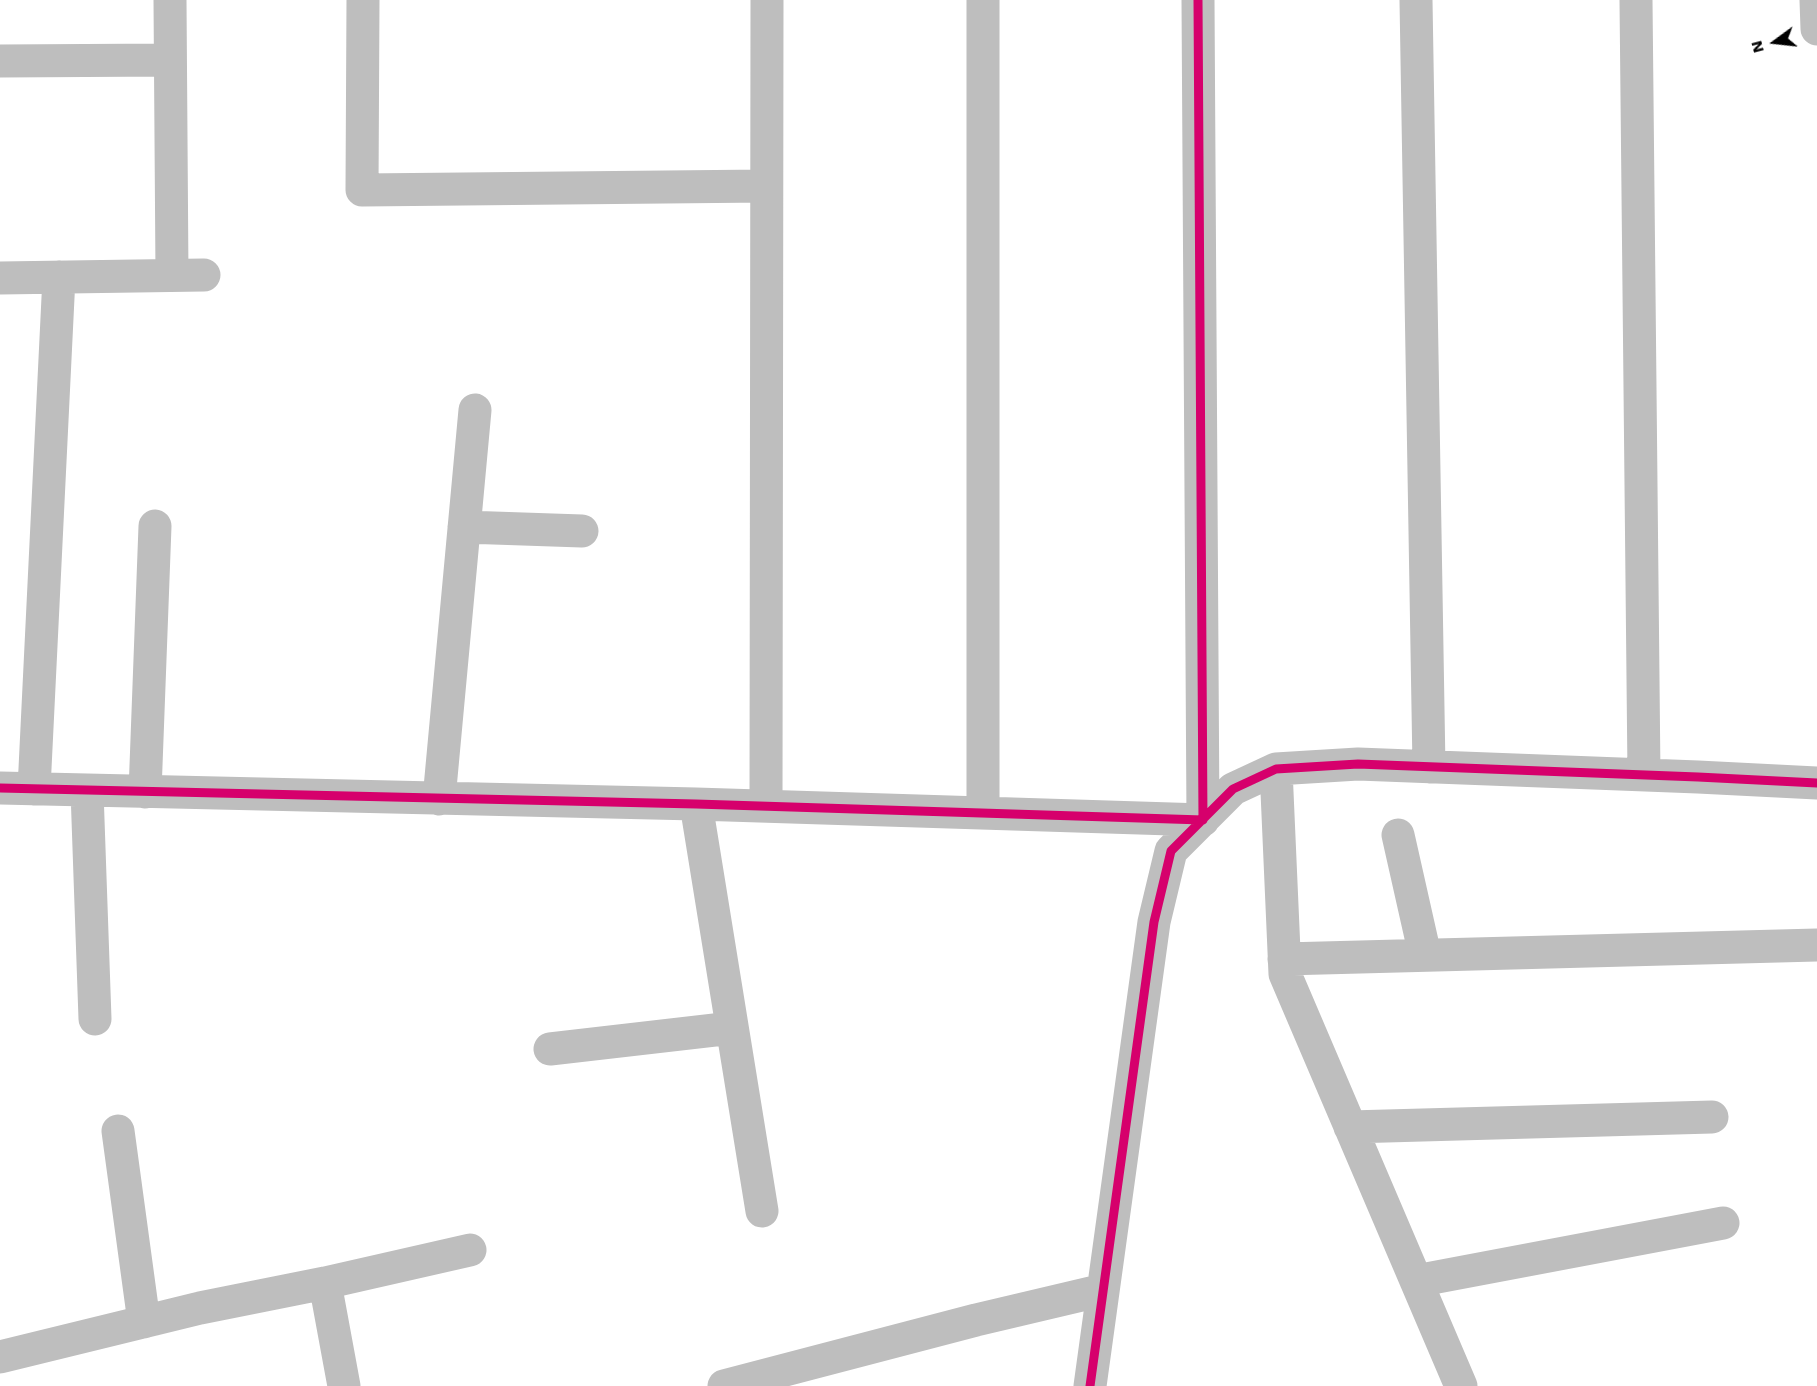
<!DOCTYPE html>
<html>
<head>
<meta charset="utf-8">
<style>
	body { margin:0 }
	#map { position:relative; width:1817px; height:1386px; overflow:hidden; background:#fff; font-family:"Work Sans",sans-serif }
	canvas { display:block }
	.north { position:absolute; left:1745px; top:12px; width:60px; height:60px; -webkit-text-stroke:4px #fff; paint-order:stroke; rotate:255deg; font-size:16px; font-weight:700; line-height:24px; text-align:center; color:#000 }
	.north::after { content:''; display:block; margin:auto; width:21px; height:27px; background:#000; clip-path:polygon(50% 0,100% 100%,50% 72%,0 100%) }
</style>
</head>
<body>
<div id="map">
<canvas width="1817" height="1386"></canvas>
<div class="north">N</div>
</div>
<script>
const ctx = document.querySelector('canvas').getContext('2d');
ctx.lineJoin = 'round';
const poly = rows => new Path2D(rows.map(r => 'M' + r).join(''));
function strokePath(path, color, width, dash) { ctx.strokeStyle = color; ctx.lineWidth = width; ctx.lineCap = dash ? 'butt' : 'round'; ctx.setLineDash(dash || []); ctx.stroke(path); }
const minor = poly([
	[170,0,172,275],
	[363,0,362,190,766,186],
	[983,0,983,813],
	[1416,0,1429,767],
	[1636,0,1644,775],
	[1816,0,1817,29],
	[0,61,170,60],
	[0,278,204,275],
	[464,527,582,531],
	[1276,769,1285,974,1461,1386],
	[0,788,696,804,1203,820,1198,0],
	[34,789,59,277],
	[87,791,95,1019],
	[145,792,155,526],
	[439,799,475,410],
	[696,804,762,1211],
	[766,806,767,0],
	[1398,835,1425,955],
	[1284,959,1817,945],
	[550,1049,732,1028],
	[1350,1127,1712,1117],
	[118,1131,144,1322],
	[1416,1281,1723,1223],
	[325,1283,344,1386],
	[0,1357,200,1308,325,1283,470,1250],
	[724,1386,976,1320,1103,1290],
	[1090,1386,1154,922,1171,851,1233,789,1276,769,1358,764,1698,777,1817,783]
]);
const cycleway = poly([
	[0,788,696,804,1203,820,1198,0],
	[1090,1386,1154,922,1171,851,1233,789,1276,769,1358,764,1698,777,1817,783]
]);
strokePath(minor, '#bebebe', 33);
strokePath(cycleway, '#d6006c', 9);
</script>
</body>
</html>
